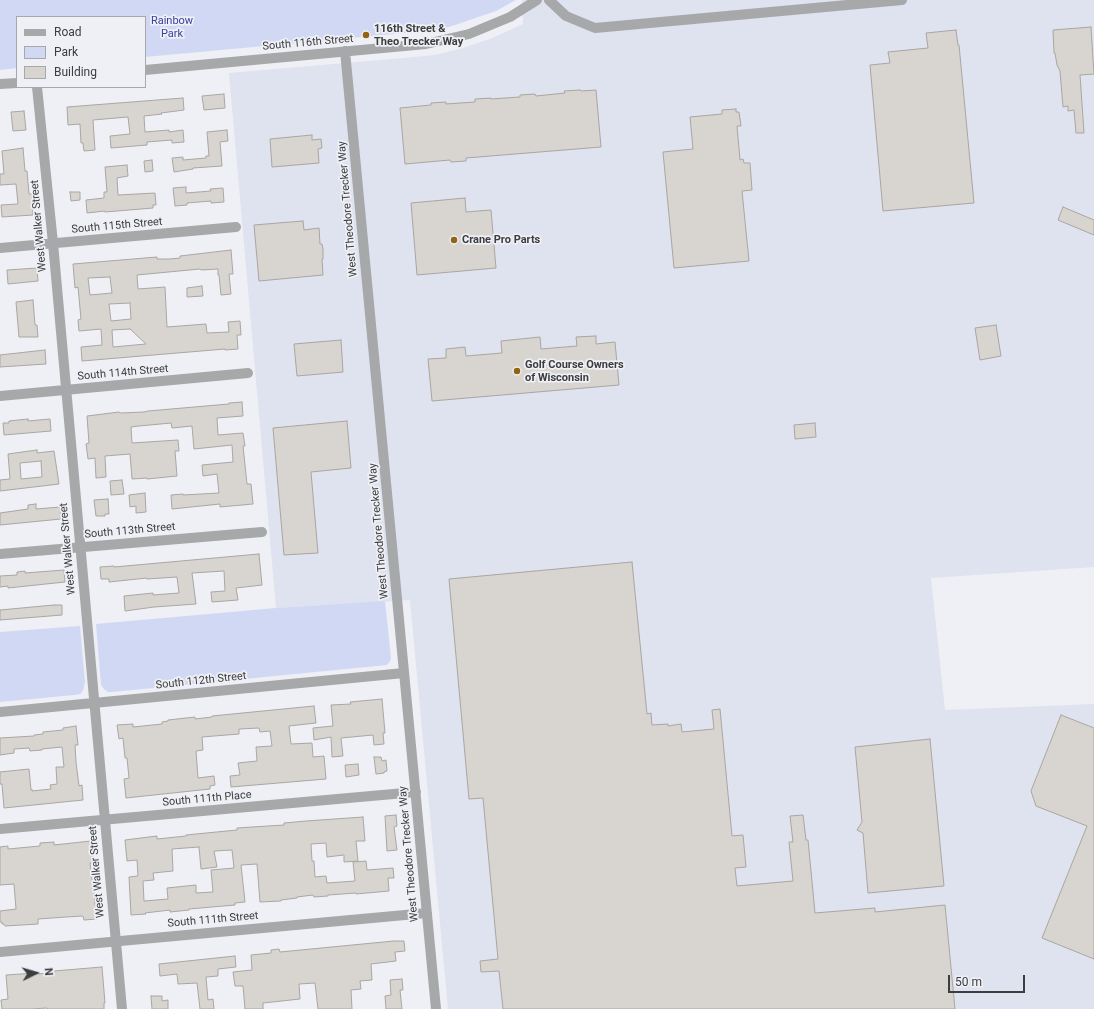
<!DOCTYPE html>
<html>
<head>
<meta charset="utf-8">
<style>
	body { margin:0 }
	#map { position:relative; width:1094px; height:1009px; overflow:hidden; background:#eef0f5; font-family:Roboto,sans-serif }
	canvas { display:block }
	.legend { position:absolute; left:16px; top:16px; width:130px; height:72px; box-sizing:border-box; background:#eef0f5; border:1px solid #a7a8ac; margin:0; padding:5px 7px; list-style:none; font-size:12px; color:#3c3d3f }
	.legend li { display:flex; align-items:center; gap:8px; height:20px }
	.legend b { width:20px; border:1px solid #a7a8ac }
	.north { position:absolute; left:16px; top:953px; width:40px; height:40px; -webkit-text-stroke:3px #eef0f5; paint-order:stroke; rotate:85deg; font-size:11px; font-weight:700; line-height:16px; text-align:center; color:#3c3d3f }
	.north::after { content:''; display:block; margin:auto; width:14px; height:18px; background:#3c3d3f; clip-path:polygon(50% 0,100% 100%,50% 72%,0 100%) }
	.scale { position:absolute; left:948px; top:975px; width:77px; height:18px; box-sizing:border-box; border:2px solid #3c3d3f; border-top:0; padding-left:5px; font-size:12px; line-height:14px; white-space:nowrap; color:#3c3d3f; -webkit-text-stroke:3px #eef0f5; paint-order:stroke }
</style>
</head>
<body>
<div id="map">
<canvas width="1094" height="1009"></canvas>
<ul class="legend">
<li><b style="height:5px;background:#a7a8aa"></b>Road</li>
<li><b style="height:11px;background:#d1d8f4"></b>Park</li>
<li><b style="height:11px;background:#d8d4cf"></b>Building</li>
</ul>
<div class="north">N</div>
<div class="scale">50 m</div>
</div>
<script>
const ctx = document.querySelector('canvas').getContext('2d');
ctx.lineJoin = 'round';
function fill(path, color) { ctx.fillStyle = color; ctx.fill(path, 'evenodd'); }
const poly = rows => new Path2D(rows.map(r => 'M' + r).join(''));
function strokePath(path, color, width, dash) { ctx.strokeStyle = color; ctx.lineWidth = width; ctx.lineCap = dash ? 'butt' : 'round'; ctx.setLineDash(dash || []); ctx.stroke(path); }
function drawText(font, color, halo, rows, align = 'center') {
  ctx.font = font + ' Roboto,sans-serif'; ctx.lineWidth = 3.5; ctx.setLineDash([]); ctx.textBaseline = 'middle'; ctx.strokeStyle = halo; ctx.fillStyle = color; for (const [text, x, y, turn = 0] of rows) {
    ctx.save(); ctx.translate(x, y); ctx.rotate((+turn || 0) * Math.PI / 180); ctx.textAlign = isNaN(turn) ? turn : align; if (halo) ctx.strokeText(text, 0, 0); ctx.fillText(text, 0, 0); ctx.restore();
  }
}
const built = poly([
	[522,0,1094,0,1094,567,931,578,945,710,1094,704,1094,1009,448,1009,410,600,276,608,229,73,404,58,435,55,463,48,490,39,523,24]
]);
const green = poly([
	[0,0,516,0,496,11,452,26,438,30,145,57,145,17,17,17,17,68,0,70],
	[385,601,391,658,390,661,387,665,112,692,108,692,104,689,101,685,96,624,276,608],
	[80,626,85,682,83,691,80,694,74,695,0,702,0,632]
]);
const building = poly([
	[1091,27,1094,74,1080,75,1084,133,1076,133,1074,110,1068,111,1068,106,1063,107,1060,71,1057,65,1055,53,1054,53,1053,30,1091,27],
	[956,30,958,45,959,45,974,203,883,211,870,65,890,63,888,52,928,48,926,33,956,30],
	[580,90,581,91,596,90,601,147,466,158,466,161,451,162,450,160,405,164,400,108,431,105,431,103,446,102,446,104,475,102,475,99,491,98,491,99,520,97,520,95,535,94,536,96,565,93,564,91,580,90],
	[224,94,225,108,204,110,202,96,224,94],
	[183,98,184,110,161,113,162,114,144,116,145,132,169,130,169,132,183,130,184,142,172,143,172,140,147,142,147,145,111,148,110,136,130,134,128,117,93,120,95,150,84,151,83,143,81,143,80,124,68,125,67,107,183,98],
	[736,109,736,112,739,112,741,126,737,126,740,160,743,159,744,163,750,163,752,190,742,191,749,261,674,268,663,152,693,149,690,117,722,114,722,110,736,109],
	[24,111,26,130,13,131,11,112,24,111],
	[227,130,228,141,220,142,222,166,193,168,193,169,174,172,172,158,183,157,183,160,206,158,206,156,209,156,207,132,227,130],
	[312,135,312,140,321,139,322,148,318,149,319,163,272,167,270,139,312,135],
	[23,148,25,171,27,171,29,194,32,194,33,215,2,217,1,205,18,204,16,184,0,185,0,174,4,174,2,151,23,148],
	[152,160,153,171,145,172,144,161,152,160],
	[127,165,128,176,117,178,118,195,155,193,156,205,153,205,153,208,105,212,105,211,87,213,86,200,104,198,104,192,107,192,105,167,127,165],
	[186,187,186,193,211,191,210,189,223,188,224,202,211,203,211,201,187,203,187,205,175,206,173,188,186,187],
	[70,192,80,192,80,200,71,201,70,192],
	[465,198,466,212,491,210,496,268,417,275,411,203,465,198],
	[1063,207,1094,220,1094,235,1058,220,1063,207],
	[303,221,304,230,319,228,320,244,322,244,323,249,323,259,322,259,323,275,259,281,254,225,303,221],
	[231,250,233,274,229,274,231,294,221,295,219,275,218,275,218,269,201,270,200,269,137,275,138,289,165,287,167,327,206,324,207,333,229,332,228,322,240,321,241,335,237,335,238,349,225,350,225,349,82,361,81,347,102,345,101,329,79,331,78,320,81,319,78,287,75,288,73,264,157,257,157,259,170,259,180,258,180,256,231,250],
	[110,277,112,293,90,295,88,278,110,277],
	[130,303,131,319,111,321,109,304,130,303],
	[130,329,146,344,113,347,112,330,130,329],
	[37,268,38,281,8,284,7,270,37,268],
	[202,286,203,296,187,297,187,288,202,286],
	[33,300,35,325,37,325,38,337,19,337,16,302,33,300],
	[996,325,1001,356,980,360,975,328,996,325],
	[596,336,596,344,615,342,619,385,432,401,428,359,446,358,446,349,465,347,466,356,502,353,501,341,540,337,541,349,577,346,576,337,596,336],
	[341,340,343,372,297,376,294,344,341,340],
	[45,350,46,364,0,367,0,355,45,350],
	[242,402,243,416,217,418,218,435,243,433,245,446,243,446,247,484,251,484,253,504,220,507,220,504,172,509,171,495,183,494,183,495,219,493,217,474,203,476,202,465,233,462,232,445,194,449,192,426,172,428,171,423,139,426,131,427,132,443,178,440,179,451,175,451,177,476,147,479,147,478,132,479,130,454,105,456,106,477,96,478,95,458,88,459,86,444,89,443,87,416,119,412,120,413,144,412,148,411,229,404,229,403,242,402],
	[28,419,28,421,50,419,51,431,4,435,3,423,9,423,9,421,28,419],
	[347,421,351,468,311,472,318,553,284,555,273,428,347,421],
	[815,423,816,437,795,439,794,425,815,423],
	[37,450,37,453,54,451,59,484,0,491,0,480,10,479,8,454,37,450],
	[41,461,42,477,21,479,20,463,41,461],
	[122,480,124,494,111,495,110,481,122,480],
	[145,493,146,512,136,513,136,506,130,507,129,495,145,493],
	[108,499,109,514,105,514,105,516,96,516,94,500,108,499],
	[36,504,36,509,60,507,61,519,0,525,0,513,28,509,28,505,36,504],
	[259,554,262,585,236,588,238,600,212,602,211,592,225,591,224,571,192,573,196,604,154,607,125,611,124,596,153,593,153,595,179,593,177,577,147,579,147,578,109,582,109,579,101,579,100,567,114,566,114,567,259,554],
	[632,562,647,714,651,713,652,725,668,724,668,726,681,724,682,732,714,729,712,710,720,709,732,836,743,835,746,867,735,868,737,886,793,881,789,842,793,842,790,816,803,815,806,840,808,840,815,913,875,908,875,912,945,905,955,1009,503,1009,499,971,481,972,480,961,498,959,483,798,469,799,449,579,632,562],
	[64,570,65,582,8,588,8,586,0,587,0,576,17,575,17,572,25,571,25,573,64,570],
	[54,605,62,605,62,615,0,620,0,610,54,605],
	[382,699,385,733,383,733,384,744,374,745,373,735,341,738,343,756,332,757,331,737,314,740,313,728,333,726,331,705,351,704,350,702,382,699],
	[314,706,316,723,289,726,291,744,312,743,313,757,324,756,326,779,231,787,230,776,240,775,238,763,257,761,256,747,272,746,270,731,260,732,259,728,239,729,239,734,202,737,203,750,196,751,198,778,214,776,215,785,210,786,210,789,126,798,124,779,129,778,127,758,125,758,123,738,119,739,117,725,133,724,133,727,162,724,162,722,168,721,168,720,195,717,195,719,212,717,212,716,314,706],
	[1061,715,1094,728,1094,959,1042,938,1087,826,1036,806,1031,791,1061,715],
	[76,726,78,745,75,745,76,762,79,786,82,785,83,800,4,808,2,784,0,784,0,772,29,769,31,790,32,789,32,791,51,789,50,785,57,784,56,767,64,767,62,747,42,749,42,750,30,751,29,748,14,749,14,753,0,755,0,738,34,736,34,735,43,734,43,732,63,730,63,728,76,726],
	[930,739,944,886,868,893,863,833,857,830,862,822,855,747,930,739],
	[374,757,381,757,382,761,386,760,387,771,384,772,384,773,376,774,374,757],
	[358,764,359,775,346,777,345,765,358,764],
	[396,815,397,826,394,827,397,850,387,851,385,816,396,815],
	[363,817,365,841,356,841,358,861,344,862,344,855,327,857,326,843,311,844,312,861,314,861,315,877,326,876,327,883,355,881,353,862,366,861,367,870,393,868,394,878,388,878,389,891,356,894,356,893,328,895,328,896,314,897,313,895,297,897,297,898,281,900,281,901,260,902,257,864,241,865,245,902,235,903,235,905,189,909,189,910,170,912,170,910,145,913,146,914,131,915,129,877,138,876,137,860,127,861,125,840,157,836,157,839,186,836,186,835,237,830,237,828,284,825,284,823,306,821,363,817],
	[199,847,201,869,217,867,214,851,232,850,234,868,211,870,213,892,196,893,196,885,167,888,168,899,144,901,143,881,154,880,153,873,173,871,172,849,199,847],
	[91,841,93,863,90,863,97,919,84,920,83,916,66,917,38,919,38,924,5,926,4,924,2,924,2,922,0,922,0,911,16,909,14,884,0,885,0,847,8,846,8,849,40,846,40,843,54,842,54,845,91,841],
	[394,941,404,941,405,951,395,952,396,961,371,964,372,980,360,981,361,989,351,990,352,1009,318,1009,315,983,299,984,300,999,263,1003,263,1009,245,1009,243,986,235,986,233,972,252,970,251,955,271,953,271,950,279,949,280,952,394,941],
	[235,956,236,967,218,969,218,976,206,977,208,1000,213,999,214,1009,200,1009,197,983,178,984,177,974,160,976,159,964,235,956],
	[102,967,105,1003,104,1003,104,1009,48,1009,47,1008,31,1009,2,1009,1,1000,8,999,6,975,35,973,35,974,54,973,54,971,102,967],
	[402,979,403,990,400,990,402,1009,386,1009,385,996,391,995,390,980,402,979],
	[151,996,162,996,162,1001,168,1000,168,1009,152,1009,151,996]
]);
const minor = poly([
	[549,0,566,16,595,28,902,0],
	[345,51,436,1009],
	[145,70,426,44,469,34,510,17,537,0],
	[0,84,17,83],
	[37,87,53,243,122,1009],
	[0,248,236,227],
	[0,396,248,373],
	[0,554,262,532],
	[0,712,404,673],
	[0,829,416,792],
	[0,952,427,913]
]);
const markers = [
	[366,35,4,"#926311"],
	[454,240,4,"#926311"],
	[517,371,4,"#926311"]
];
const parkNames = [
	["Rainbow",172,21],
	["Park",172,34]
];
const poiNames = [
	["116th Street &",374,29],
	["Theo Trecker Way",374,42],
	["Crane Pro Parts",462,240],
	["Golf Course Owners",525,365],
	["of Wisconsin",525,378]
];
const streetNames = [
	["South 116th Street",308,43,-5],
	["West Theodore Trecker Way",348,209,-95],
	["West Walker Street",39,226,-95],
	["South 115th Street",117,226,-5],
	["South 114th Street",123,373,-5],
	["South 113th Street",130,531,-5],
	["West Theodore Trecker Way",379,531,-95],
	["West Walker Street",68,549,-95],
	["South 112th Street",201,681,-6],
	["South 111th Place",207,799,-5],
	["West Theodore Trecker Way",409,854,-95],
	["West Walker Street",97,872,-95],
	["South 111th Street",213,920,-5]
];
fill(built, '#dfe2ef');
fill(green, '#d1d8f4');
fill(building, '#d8d4cf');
strokePath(building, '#aaa6a2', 1);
strokePath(minor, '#a7a8aa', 10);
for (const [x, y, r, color] of markers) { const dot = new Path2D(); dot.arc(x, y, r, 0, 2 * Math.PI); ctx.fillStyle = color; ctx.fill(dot); strokePath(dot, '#eef0f5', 1.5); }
drawText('11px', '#38419e', '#eef0f5', parkNames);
drawText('bold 11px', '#3c3d3f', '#eef0f5', poiNames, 'left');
drawText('11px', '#3c3d3f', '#eef0f5', streetNames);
</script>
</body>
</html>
